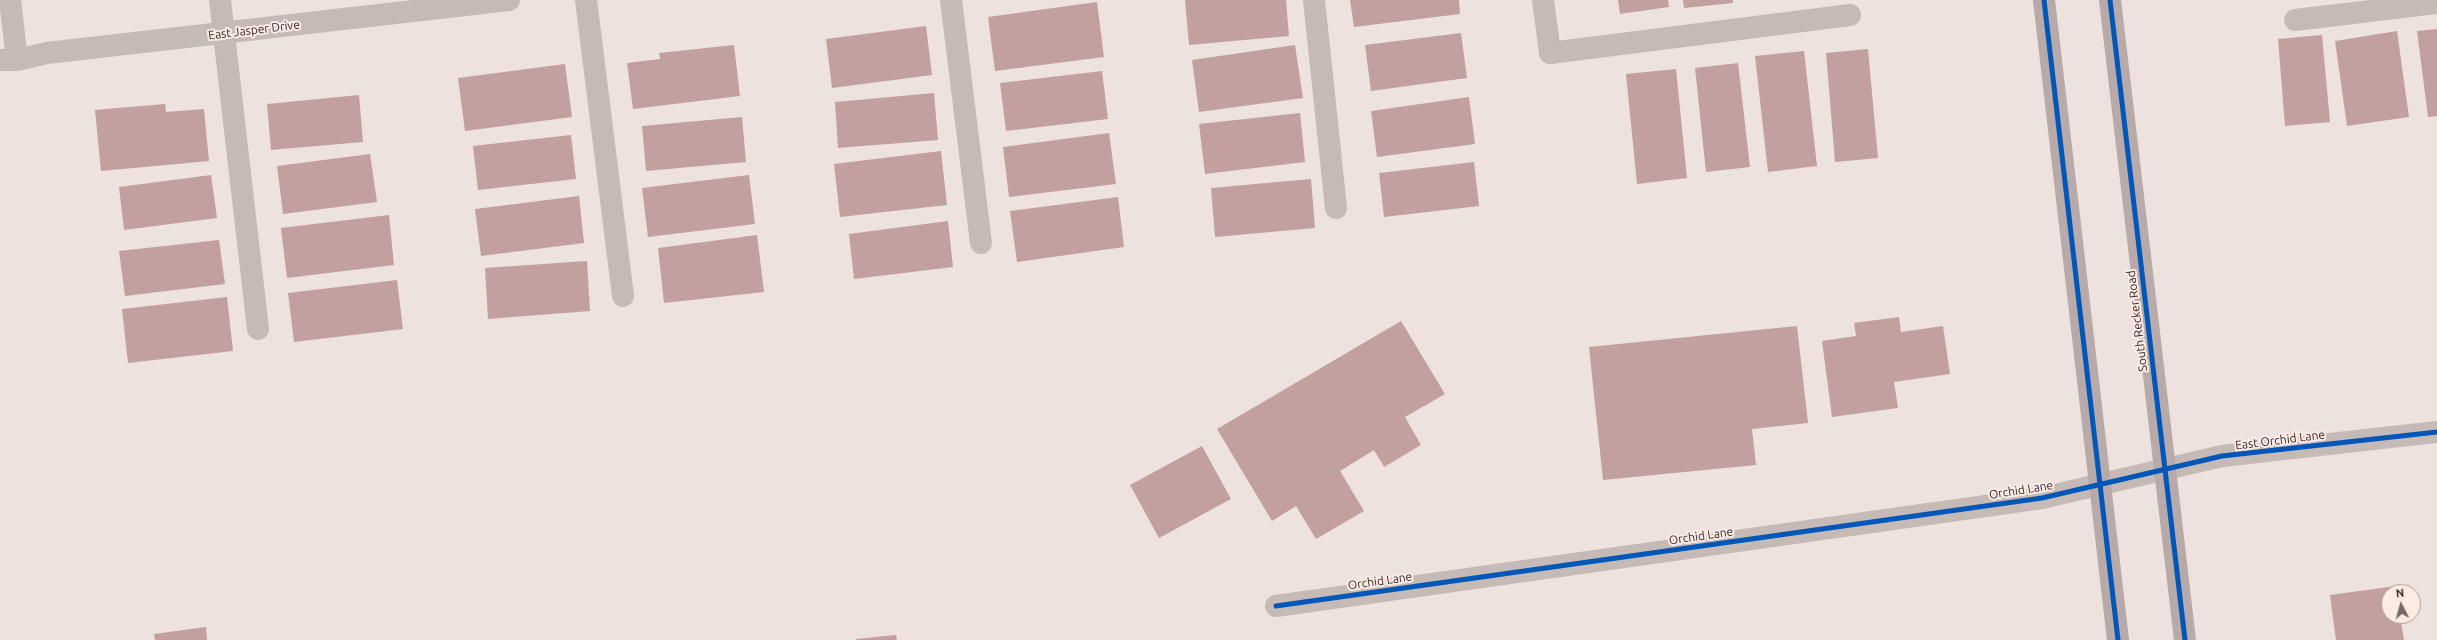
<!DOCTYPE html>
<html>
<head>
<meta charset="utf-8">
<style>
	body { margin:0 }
	#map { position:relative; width:2437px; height:640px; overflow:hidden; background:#ede2de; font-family:Ubuntu,sans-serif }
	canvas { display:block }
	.north { position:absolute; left:2381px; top:584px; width:40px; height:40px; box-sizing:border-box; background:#fbebe5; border:1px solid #ad9d99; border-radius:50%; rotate:354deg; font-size:11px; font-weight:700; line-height:16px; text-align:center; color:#372726 }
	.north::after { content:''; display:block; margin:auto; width:14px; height:18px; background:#776866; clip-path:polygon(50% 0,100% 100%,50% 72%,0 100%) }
</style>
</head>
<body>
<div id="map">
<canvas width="2437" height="640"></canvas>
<div class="north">N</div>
</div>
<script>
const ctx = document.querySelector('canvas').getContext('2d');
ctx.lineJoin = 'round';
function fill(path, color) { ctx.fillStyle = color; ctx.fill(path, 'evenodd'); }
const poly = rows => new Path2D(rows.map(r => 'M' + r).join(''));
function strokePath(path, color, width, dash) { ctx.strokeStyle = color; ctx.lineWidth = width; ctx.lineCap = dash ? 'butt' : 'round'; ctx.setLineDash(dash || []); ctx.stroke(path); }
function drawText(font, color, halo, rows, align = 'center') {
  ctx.font = font + ' Ubuntu,sans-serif'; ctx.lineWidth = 4; ctx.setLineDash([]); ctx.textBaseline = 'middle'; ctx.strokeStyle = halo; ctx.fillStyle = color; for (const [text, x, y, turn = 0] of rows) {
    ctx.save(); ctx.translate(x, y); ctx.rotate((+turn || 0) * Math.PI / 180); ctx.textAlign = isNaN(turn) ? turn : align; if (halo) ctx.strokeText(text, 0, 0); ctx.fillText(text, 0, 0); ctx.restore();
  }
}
const building = poly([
	[1185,0,1286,0,1289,36,1189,45],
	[1350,0,1459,0,1460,14,1354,27],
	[1618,0,1668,0,1669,7,1620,14],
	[1683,0,1733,0,1733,3,1684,8],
	[1097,2,1104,57,995,71,988,17],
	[926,26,932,75,832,88,826,39],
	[2437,29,2437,116,2428,117,2417,31],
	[2397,31,2409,117,2347,126,2335,41],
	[1461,33,1467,78,1371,91,1365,45],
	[2322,35,2330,122,2285,126,2278,39],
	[734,45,740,96,633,109,627,63,660,59,659,53],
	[1295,45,1303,98,1199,112,1192,60],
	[1868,49,1878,158,1835,162,1826,53],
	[1804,51,1817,166,1768,172,1755,56],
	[1738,63,1750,167,1706,172,1695,68],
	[565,64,572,117,465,131,458,78],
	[1676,69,1687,178,1637,184,1626,74],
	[1102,71,1108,119,1006,131,1000,83],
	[934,93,938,140,838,148,835,102],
	[359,95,363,142,271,150,267,104],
	[1469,97,1475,144,1377,157,1371,111],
	[165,104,166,112,204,109,209,161,101,171,95,110],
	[1300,113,1305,162,1205,174,1199,124],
	[742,117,746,162,646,171,642,126],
	[1109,133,1116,184,1009,197,1003,147],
	[571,135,576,179,478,190,473,146],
	[941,151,947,205,840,217,834,164],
	[370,154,377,202,283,214,277,166],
	[1474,162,1479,206,1384,217,1379,173],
	[211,175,217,218,124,230,119,187],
	[749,175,755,224,648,237,642,188],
	[1311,179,1315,228,1215,237,1211,188],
	[579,196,584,243,481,256,475,209],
	[1118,197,1124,247,1017,262,1010,211],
	[389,215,394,265,287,278,281,228],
	[948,221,953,267,854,279,849,234],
	[757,235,764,292,664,303,658,248],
	[219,240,225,284,125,296,119,251],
	[587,261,590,311,488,319,485,268],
	[397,280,403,329,294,342,288,293],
	[227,297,233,351,128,363,122,309],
	[1899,317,1901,332,1943,326,1950,374,1894,382,1898,408,1832,417,1822,341,1856,336,1854,323],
	[1401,321,1445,394,1405,417,1421,445,1384,467,1374,450,1340,471,1364,511,1316,539,1296,506,1272,521,1217,429],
	[1797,326,1808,423,1752,429,1756,465,1603,480,1589,347],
	[1202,446,1231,499,1159,538,1130,485],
	[2396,586,2397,592,2389,592,2389,616,2400,616,2404,640,2336,640,2330,595],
	[206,627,207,640,155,640,154,634],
	[896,635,897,640,856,640,856,639]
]);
const service = poly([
	[220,0,258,329],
	[586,0,623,296],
	[951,0,981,243],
	[1314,0,1336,208],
	[2295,20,2437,3],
	[1550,53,1850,15]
]);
const minor = poly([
	[10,0,17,60],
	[1543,0,1550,53],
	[0,60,17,60,47,53,509,0],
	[1276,606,2042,498,2222,456,2437,432]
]);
const secondary = poly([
	[2044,0,2118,640],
	[2110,0,2185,640]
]);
const cycleway = poly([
	[2044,0,2118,640],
	[2110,0,2185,640],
	[1276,606,2042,498,2222,456,2437,432]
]);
const streetNames = [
	["East Jasper Drive",254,30,-7],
	["South Recker Road",2137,321,-97],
	["East Orchid Lane",2280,440,-7],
	["Orchid Lane",2021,490,-9],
	["Orchid Lane",1701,536,-8],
	["Orchid Lane",1380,581,-8]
];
fill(building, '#c2a09f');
strokePath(service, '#c6bab7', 22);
strokePath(minor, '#c6bab7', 22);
strokePath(secondary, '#b7aaa8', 22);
strokePath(cycleway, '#0057b8', 5);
drawText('12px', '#372726', '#fbebe5', streetNames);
</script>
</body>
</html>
